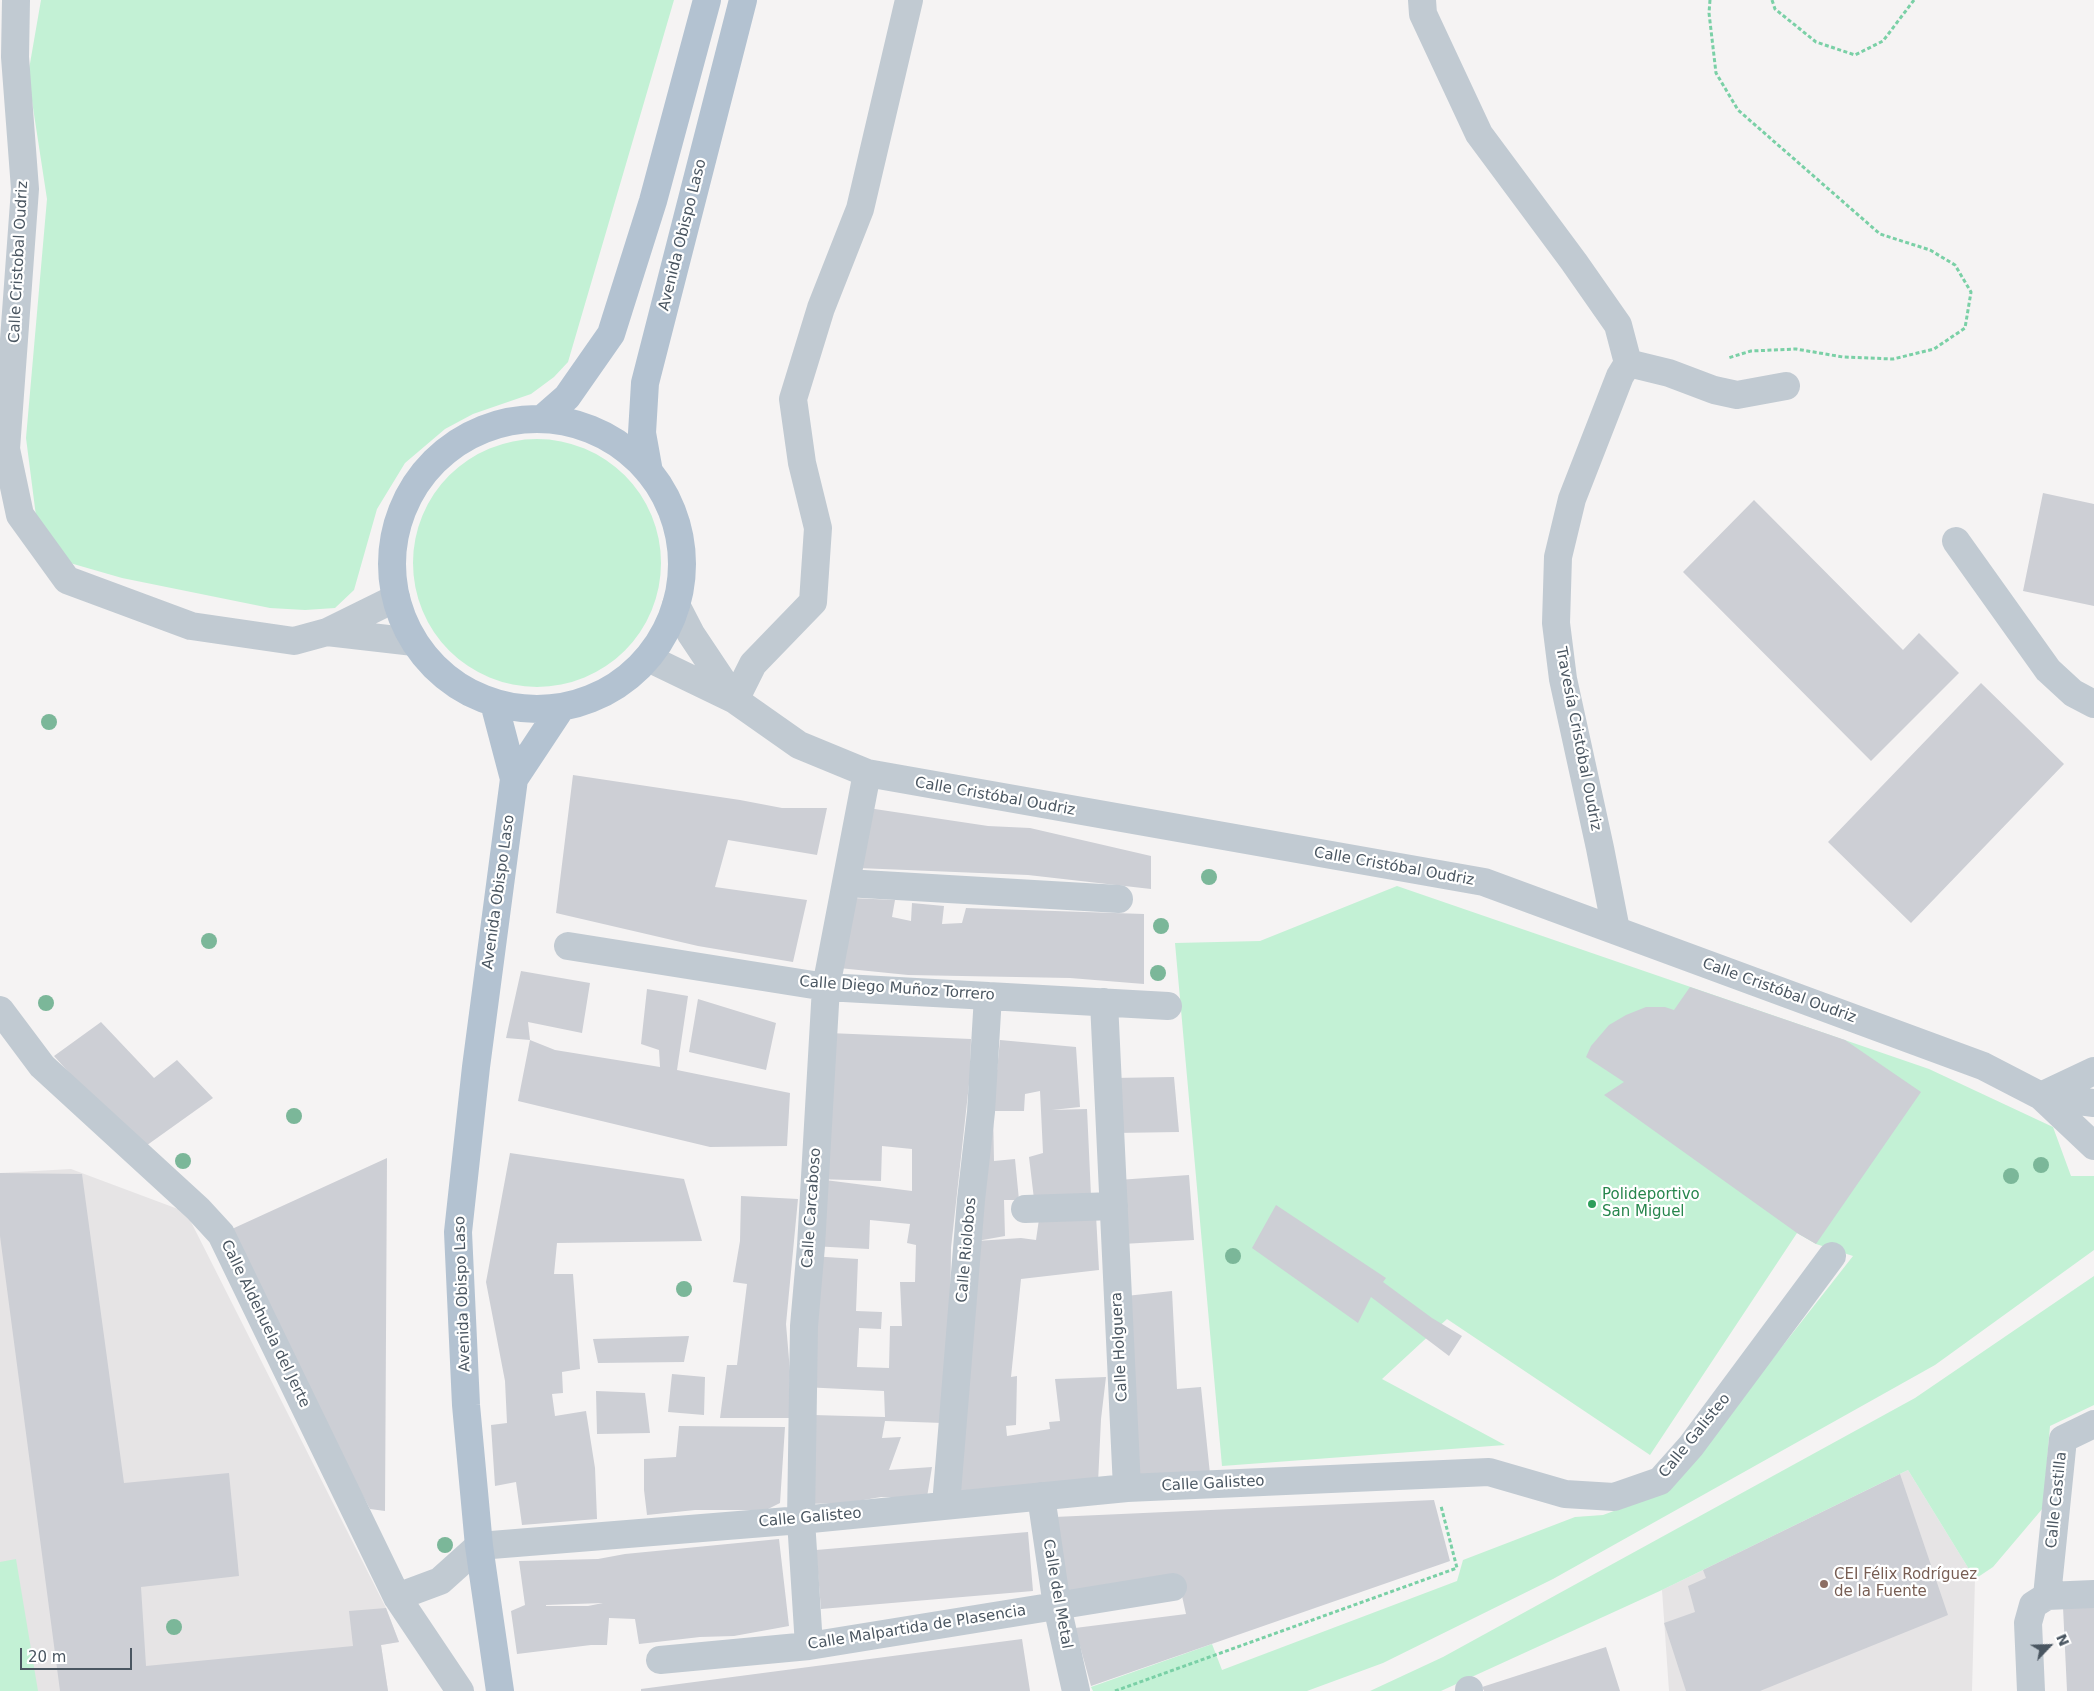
<!DOCTYPE html>
<html>
<head>
<meta charset="utf-8">
<style>
	body { margin:0 }
	#map { position:relative; width:2094px; height:1691px; overflow:hidden; background:#f5f3f3; font-family:"DejaVu Sans",sans-serif }
	canvas { display:block }
	.north { position:absolute; left:2024px; top:1621px; width:50px; height:50px; -webkit-text-stroke:4px #fff; paint-order:stroke; rotate:66deg; font-size:14px; font-weight:700; line-height:20px; text-align:center; color:#4a5661 }
	.north::after { content:''; display:block; margin:auto; width:18px; height:22px; background:#4a5661; clip-path:polygon(50% 0,100% 100%,50% 72%,0 100%) }
	.scale { position:absolute; left:20px; top:1648px; width:112px; height:22px; box-sizing:border-box; border:2px solid #4a5661; border-top:0; padding-left:6px; font-size:15px; line-height:18px; white-space:nowrap; color:#4a5661; -webkit-text-stroke:4px #fff; paint-order:stroke }
</style>
</head>
<body>
<div id="map">
<canvas width="2094" height="1691"></canvas>
<div class="north">N</div>
<div class="scale">20 m</div>
</div>
<script>
const ctx = document.querySelector('canvas').getContext('2d');
ctx.lineJoin = 'round';
function fill(path, color) { ctx.fillStyle = color; ctx.fill(path, 'evenodd'); }
const poly = rows => new Path2D(rows.map(r => 'M' + r).join(''));
function strokePath(path, color, width, dash) { ctx.strokeStyle = color; ctx.lineWidth = width; ctx.lineCap = dash ? 'butt' : 'round'; ctx.setLineDash(dash || []); ctx.stroke(path); }
function drawText(font, color, halo, rows, align = 'center') {
  ctx.font = font + ' "DejaVu Sans",sans-serif'; ctx.lineWidth = 4.5; ctx.setLineDash([]); ctx.textBaseline = 'middle'; ctx.strokeStyle = halo; ctx.fillStyle = color; for (const [text, x, y, turn = 0] of rows) {
    ctx.save(); ctx.translate(x, y); ctx.rotate((+turn || 0) * Math.PI / 180); ctx.textAlign = isNaN(turn) ? turn : align; if (halo) ctx.strokeText(text, 0, 0); ctx.fillText(text, 0, 0); ctx.restore();
  }
}
const education = poly([
	[71,1169,186,1212,386,1608,399,1642,381,1645,388,1691,0,1691,0,1173],
	[1908,1470,1975,1579,1972,1691,1669,1691,1662,1590]
]);
const green = poly([
	[41,0,674,0,568,362,554,377,531,394,473,414,445,429,405,463,377,509,354,590,335,608,305,610,270,608,122,578,70,563,36,516,26,438,47,199,28,75],
	'413 563a124 124 0 1 1 248 0a124 124 0 1 1-248 0Z',
	[1397,886,1929,1069,2053,1127,2071,1176,2094,1176,2094,1250,1935,1365,1553,1579,1383,1663,1307,1691,1093,1691,1091,1687,1212,1644,1222,1670,1457,1581,1463,1560,1575,1517,1603,1515,1660,1494,1686,1469,1853,1256,1816,1244,1797,1233,1650,1455,1447,1319,1382,1379,1505,1445,1222,1466,1175,943,1260,941],
	[2094,1276,2094,1405,2050,1426,2043,1508,1993,1567,1975,1579,1908,1470,1662,1590,1441,1691,1370,1691,1443,1657,1915,1398],
	[16,1559,38,1691,0,1691,0,1562]
]);
const building = poly([
	[2043,493,2094,504,2094,606,2023,591],
	[1754,500,1903,650,1919,633,1959,673,1871,761,1683,572],
	[1981,683,2064,764,1911,923,1828,842],
	[573,775,740,800,782,808,827,808,817,855,728,840,715,887,807,900,793,962,698,946,556,913],
	[868,808,988,826,1030,828,1151,856,1151,889,1028,875,858,868],
	[851,898,895,900,892,917,911,921,912,903,944,906,942,924,962,923,966,908,1144,914,1144,984,1070,978,908,975,829,967],
	[521,971,590,983,582,1033,528,1022,530,1040,506,1038],
	[1690,987,1845,1040,1921,1092,1816,1244,1797,1233,1604,1095,1624,1082,1586,1057,1591,1046,1609,1025,1626,1015,1646,1007,1665,1007,1674,1010],
	[647,989,688,996,677,1070,790,1093,787,1146,710,1147,518,1101,530,1040,555,1050,660,1067,659,1050,641,1044],
	[698,999,776,1023,766,1070,689,1052],
	[101,1022,154,1078,177,1060,213,1098,143,1148,109,1117,54,1056],
	[829,1033,971,1039,970,1075,951,1248,950,1327,943,1423,885,1421,882,1438,901,1437,889,1470,932,1467,927,1497,881,1497,846,1503,805,1504,808,1461,806,1429,813,1415,885,1417,884,1391,803,1387,804,1326,810,1256,858,1259,856,1311,882,1312,881,1329,859,1328,857,1367,889,1368,890,1326,902,1326,900,1282,915,1282,916,1245,907,1243,910,1224,870,1220,869,1249,811,1246,817,1141,830,1142,832,1088,826,1088],
	[882,1146,912,1149,912,1191,817,1179,881,1181],
	[1000,1040,1076,1047,1080,1107,1052,1110,1087,1109,1091,1196,1034,1199,1029,1157,1043,1153,1041,1111,1040,1091,1025,1094,1024,1111,993,1111,994,1161,1015,1159,1019,1200,1004,1200,1005,1236,977,1241,1021,1238,1036,1240,1039,1219,1096,1215,1099,1270,1021,1279,1011,1377,1017,1376,1016,1425,1006,1426,1007,1436,1050,1429,1049,1422,1060,1421,1055,1379,1106,1377,1101,1419,1098,1483,951,1492,958,1431,961,1383,965,1382,966,1326,976,1200,971,1200,974,1162,981,1112,993,1111],
	[1174,1077,1179,1132,1115,1133,1112,1078],
	[510,1153,684,1179,702,1241,557,1243,554,1274,573,1274,580,1369,562,1372,563,1393,552,1394,555,1416,586,1411,595,1468,597,1519,522,1525,516,1482,495,1486,491,1425,507,1423,505,1381,486,1282],
	[387,1158,385,1511,370,1509,221,1234],
	[0,1173,82,1174,124,1483,229,1473,239,1576,141,1587,146,1666,353,1646,349,1611,386,1608,399,1642,381,1645,388,1691,60,1691,0,1236],
	[1189,1175,1194,1240,1122,1244,1118,1180],
	[741,1196,798,1199,786,1324,790,1371,789,1418,720,1418,727,1365,737,1365,747,1284,733,1282,740,1241],
	[1276,1205,1386,1278,1383,1282,1432,1318,1462,1336,1449,1356,1371,1297,1358,1323,1252,1248],
	[1172,1291,1177,1389,1201,1387,1210,1474,1146,1479,1133,1471,1126,1296],
	[689,1336,684,1362,598,1363,593,1339],
	[672,1374,705,1377,704,1415,668,1412],
	[596,1391,645,1393,650,1433,597,1434],
	[679,1426,785,1427,780,1503,766,1510,695,1510,647,1515,644,1490,644,1459,676,1457],
	[1900,1474,1948,1615,1760,1691,1686,1691,1664,1623,1695,1612,1688,1586,1706,1578,1703,1570],
	[1434,1500,1450,1561,1091,1686,1075,1628,1186,1614,1178,1578,1064,1593,1054,1517],
	[1028,1532,1033,1591,821,1609,816,1550],
	[779,1539,789,1626,734,1636,700,1637,639,1644,635,1619,609,1618,607,1645,591,1645,517,1654,511,1611,525,1605,519,1561,598,1559,625,1554],
	[603,1603,588,1606,546,1606,546,1605],
	[2094,1606,2094,1691,2067,1691,2063,1607],
	[1022,1639,1030,1691,641,1691,641,1689],
	[1606,1647,1620,1691,1484,1691,1482,1687]
]);
const path = poly([
	[1710,0,1709,13,1716,73,1738,110,1880,234,1930,250,1955,265,1971,292,1965,328,1934,349,1893,359,1843,357,1796,349,1751,351,1728,358],
	[1772,0,1775,9,1816,42,1855,55,1883,41,1914,0],
	[1115,1691,1457,1568,1441,1506]
]);
const minor = poly([
	[16,0,15,57,25,189,6,449,20,515,67,580,191,626,294,641,327,632,396,598],
	[1422,0,1423,14,1479,134,1574,262,1618,325,1628,363],
	[1956,541,2048,670,2073,693,2094,704],
	[676,605,691,634,735,700,753,664,813,602,818,528,802,463,793,399,821,308,860,209,909,0],
	[327,632,414,642],
	[648,658,735,700,799,745,867,773,1484,882,1983,1066,2041,1096,2094,1146],
	[846,883,1119,899],
	[1616,930,1600,848,1563,679,1556,623,1558,557,1572,499,1620,376,1628,363,1669,373,1714,390,1737,395,1786,386],
	[568,946,826,987,1168,1006],
	[1104,1002,1127,1488],
	[0,1010,42,1066,198,1209,221,1234,397,1597,460,1691],
	[2041,1096,2094,1071],
	[2041,1096,2094,1103],
	[1025,1209,1114,1206],
	[1041,1496,1057,1606,1076,1691],
	[946,1505,971,1200,981,1112,988,996],
	[2047,1596,2063,1439,2094,1424],
	[397,1597,440,1581,479,1546,801,1520,1127,1488,1489,1472,1565,1494,1614,1497,1660,1481,1691,1446,1832,1256],
	[809,1646,801,1520,804,1326,811,1246,826,987,867,773],
	[660,1660,809,1646,1173,1587],
	[1469,1690,1469,1691],
	[2031,1691,2028,1623,2033,1605,2047,1596,2094,1594]
]);
const major = poly([
	[543,418,567,397,611,334,653,201,707,0],
	'392 564a145 145 0 1 1 290 0a145 145 0 1 1-290 0Z',
	[649,472,642,433,645,383,743,0],
	[494,703,514,779,476,1067,458,1232,466,1405,479,1546,500,1691],
	[514,779,561,708]
]);
const trees = [
	[49,722],
	[1209,877],
	[1161,926],
	[209,941],
	[1158,973],
	[46,1003],
	[294,1116],
	[183,1161],
	[2041,1165],
	[2011,1176],
	[1233,1256],
	[684,1289],
	[445,1545],
	[174,1627]
];
const markers = [
	[1592,1204,5,"#2e9e5b"],
	[1824,1584,5,"#8d6e63"]
];
const streetNames = [
	["Avenida Obispo Laso",683,235,-76],
	["Calle Cristobal Oudriz",19,262,-87],
	["Travesía Cristóbal Oudriz",1578,739,79],
	["Calle Cristóbal Oudriz",995,797,10],
	["Calle Cristóbal Oudriz",1394,867,10],
	["Avenida Obispo Laso",499,892,-82],
	["Calle Diego Muñoz Torrero",897,989,4],
	["Calle Cristóbal Oudriz",1779,991,20],
	["Calle Carcaboso",812,1208,-86],
	["Calle Riolobos",967,1250,-85],
	["Avenida Obispo Laso",463,1294,-92],
	["Calle Aldehuela del Jerte",265,1324,64],
	["Calle Holguera",1120,1347,-93],
	["Calle Galisteo",1695,1436,-51],
	["Calle Galisteo",1213,1484,-3],
	["Calle Castilla",2057,1500,-84],
	["Calle Galisteo",810,1518,-5],
	["Calle del Metal",1057,1594,80],
	["Calle Malpartida de Plasencia",917,1628,-9]
];
const leisureNames = [
	["Polideportivo",1602,1195],
	["San Miguel",1602,1212]
];
const educationNames = [
	["CEI Félix Rodríguez",1834,1575],
	["de la Fuente",1834,1592]
];
fill(education, '#e6e4e5');
fill(green, '#c3f1d5');
fill(building, '#cdcfd5');
strokePath(path, '#7ad0a6', 3, [4, 2.5]);
strokePath(minor, '#c1cad2', 28);
strokePath(major, '#b3c2d1', 28);
ctx.fillStyle = '#7bb799';
for (const [x, y] of trees) { ctx.beginPath(); ctx.arc(x, y, 8, 0, 2 * Math.PI); ctx.fill(); }
for (const [x, y, r, color] of markers) { const dot = new Path2D(); dot.arc(x, y, r, 0, 2 * Math.PI); ctx.fillStyle = color; ctx.fill(dot); strokePath(dot, '#fff', 2); }
drawText('15px', '#4a5661', '#fff', streetNames);
drawText('15px', '#27864d', '#fff', leisureNames, 'left');
drawText('15px', '#785e54', '#fff', educationNames, 'left');
</script>
</body>
</html>
